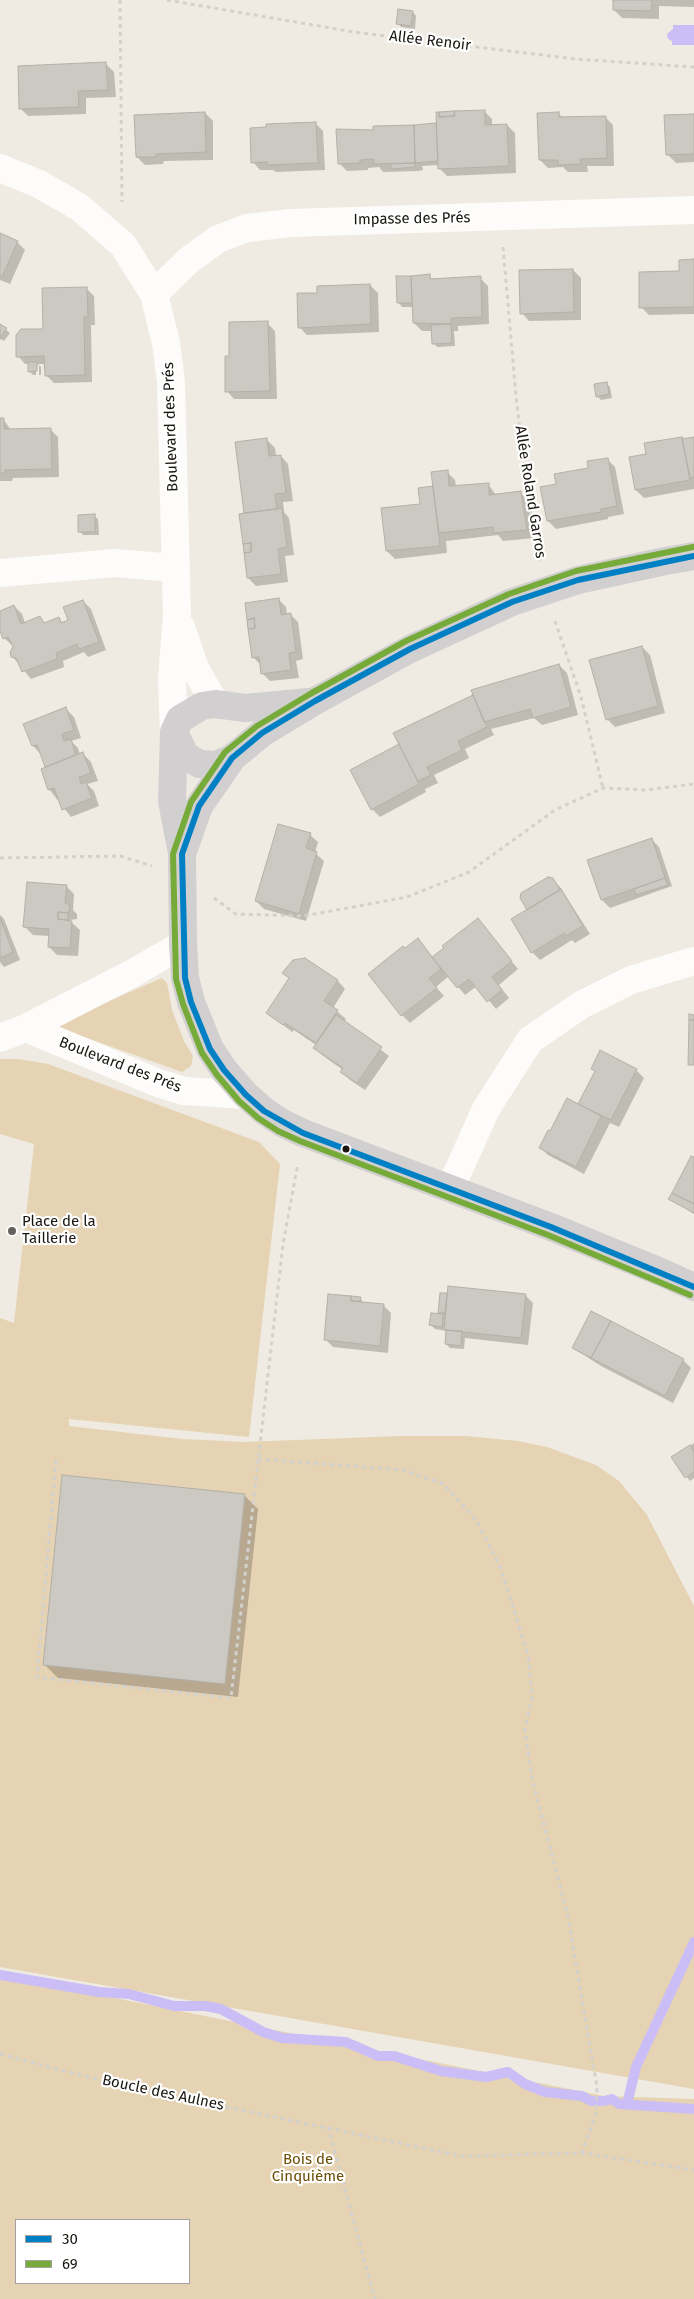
<!DOCTYPE html>
<html>
<head>
<meta charset="utf-8">
<style>
	body { margin:0 }
	#map { position:relative; width:694px; height:2299px; overflow:hidden; background:#efebe2; font-family:"Fira Sans",sans-serif }
	canvas { display:block }
	.legend { position:absolute; left:15px; top:2219px; width:175px; height:65px; box-sizing:border-box; background:#fff; border:1px solid #a3a2a0; margin:0; padding:6px 9px; list-style:none; font-size:15px; color:#191611 }
	.legend li { display:flex; align-items:center; gap:10px; height:25px }
	.legend b { width:25px; border:1px solid #a3a2a0 }
</style>
</head>
<body>
<div id="map">
<canvas width="694" height="2299"></canvas>
<ul class="legend">
<li><b style="height:6px;background:#0080c4"></b>30</li>
<li><b style="height:6px;background:#77ab39"></b>69</li>
</ul>
</div>
<script>
const ctx = document.querySelector('canvas').getContext('2d');
ctx.lineJoin = 'round';
function fill(path, color) { ctx.fillStyle = color; ctx.fill(path, 'evenodd'); }
const poly = rows => new Path2D(rows.map(r => 'M' + r).join(''));
function strokePath(path, color, width, dash) { ctx.strokeStyle = color; ctx.lineWidth = width; ctx.lineCap = dash ? 'butt' : 'round'; ctx.setLineDash(dash || []); ctx.stroke(path); }
function drawText(font, color, halo, rows, align = 'center') {
  ctx.font = font + ' "Fira Sans",sans-serif'; ctx.lineWidth = 4.5; ctx.setLineDash([]); ctx.textBaseline = 'middle'; ctx.strokeStyle = halo; ctx.fillStyle = color; for (const [text, x, y, turn = 0] of rows) {
    ctx.save(); ctx.translate(x, y); ctx.rotate((+turn || 0) * Math.PI / 180); ctx.textAlign = isNaN(turn) ? turn : align; if (halo) ctx.strokeText(text, 0, 0); ctx.fillText(text, 0, 0); ctx.restore();
  }
}
const green = poly([
	[162,978,167,983,172,1010,184,1041,193,1056,191,1066,182,1072,59,1028,59,1023],
	[0,1059,19,1059,48,1064,259,1142,280,1164,249,1437,69,1419,69,1426,182,1439,244,1442,401,1436,466,1436,518,1441,547,1447,596,1465,619,1481,647,1515,694,1606,694,2089,0,1967,0,1318,14,1323,34,1144,0,1134],
	[0,1975,604,2096,694,2099,694,2299,0,2299],
	[16,2220,189,2220,189,2283,16,2283]
]);
const water = poly([
	[673,25,694,25,694,45,672,45,672,41,668,39,667,34,673,29]
]);
const shadow = poly([
	[615,0,694,0,694,7,659,6,659,19,622,18,614,10],
	[413,12,416,16,415,29,401,27,398,23],
	[106,64,114,72,116,97,86,98,86,114,28,116,20,108],
	[484,111,492,119,492,126,507,125,515,133,516,173,447,176,439,168,439,165,422,166,423,170,418,171,383,172,379,167,368,168,368,170,347,171,339,163,374,131,436,124,438,126],
	[205,113,213,121,213,160,164,161,163,164,145,165,137,157],
	[558,113,563,118,605,117,613,125,614,166,587,166,588,172,568,172,563,167,548,168,540,160],
	[694,115,694,162,676,163,668,155],
	[315,123,323,131,325,170,276,172,273,170,260,170,253,162],
	[0,235,17,242,25,250,10,284,0,280],
	[694,261,694,314,649,315,641,307],
	[573,270,581,278,581,320,529,321,522,313],
	[429,276,433,280,480,278,488,286,489,324,458,326,458,331,454,331,455,346,437,347,434,343,433,331,422,331,414,323,413,307,402,307,399,303,398,277],
	[370,285,378,293,379,332,307,335,299,327,318,294],
	[86,288,94,296,95,325,91,325,92,382,54,383,46,375,45,364,38,364,41,367,41,375,39,375,39,365,36,365,36,375,33,375,29,371,29,364,25,364,18,356],
	[267,323,275,331,277,399,234,399,227,391],
	[0,325,10,333,4,341,0,339],
	[606,383,610,387,612,398,601,400,597,396],
	[0,419,3,419,11,430,50,429,58,437,59,477,13,478,12,481,0,481],
	[694,438,694,489,644,498,636,490,631,458,647,455,683,440],
	[267,440,275,448,276,456,281,456,288,464,293,501,283,502,284,512,289,518,294,555,285,556,288,582,256,586,248,578,246,514,237,443],
	[607,459,615,467,624,514,608,517,608,519,556,529,548,521,558,485],
	[447,472,455,480,456,487,488,484,496,495,520,493,528,500,535,538,503,541,498,535,446,541,447,553,395,559,387,551],
	[94,516,98,519,99,535,83,535,80,531],
	[278,599,286,607,287,615,290,614,298,622,303,659,296,661,299,678,270,681,263,674,262,666,253,657],
	[83,601,91,609,106,650,88,657,84,652,63,661,64,667,31,679,12,656,14,647,4,638,0,627,0,612,14,606,22,614,25,623,40,618,46,624,59,619,63,623,69,620],
	[642,647,650,655,665,713,615,727,607,719],
	[559,665,567,673,578,715,542,725,534,718,491,729,494,735,465,749,469,758,434,775,438,783,425,789,426,792,380,817,372,809,400,745,395,733,475,695],
	[66,709,74,717,81,738,71,741,78,748,80,755,83,754,91,762,98,781,87,784,94,791,99,806,71,817,49,789,47,768,41,754,33,746],
	[310,835,318,842,315,853,324,861,306,921,264,909,256,901],
	[651,839,659,847,672,886,610,908,602,900,589,861],
	[552,879,560,887,590,934,575,943,572,940,540,960,532,952,528,910],
	[66,886,74,894,73,910,77,914,77,919,69,920,80,930,78,956,57,955,49,947,49,936,33,935,25,927],
	[0,915,4,919,20,960,4,967,0,962],
	[477,919,518,969,499,985,509,998,496,1009,477,986,465,995,449,976,436,987,444,996,410,1023,402,1015,405,950,418,940,433,958],
	[304,959,338,981,345,989,333,1008,346,1019,344,1022,389,1056,365,1090,350,1080,342,1072,343,1070,322,1055,314,1047,316,1045,294,1030,292,1032,268,1013],
	[592,1069,636,1070,644,1078,619,1127,610,1123,584,1174,548,1155,540,1147,551,1133,579,1105,595,1072],
	[694,1159,694,1214,670,1199],
	[330,1295,360,1298,364,1303,383,1305,391,1313,388,1353,333,1347,325,1339],
	[447,1295,448,1296,525,1295,533,1303,528,1345,465,1338,464,1349,450,1348,446,1344,447,1331,435,1329,431,1325,442,1315,439,1312],
	[573,1348,683,1360,691,1368,673,1403,601,1366],
	[694,1443,694,1478,690,1481,673,1458],
	[244,1495,258,1509,238,1697,58,1678,44,1664]
]);
const stream = poly([
	[0,1975,99,1992,129,1994,174,2006,205,2006,221,2009,263,2032,282,2038,346,2042,378,2056,394,2056,441,2071,486,2077,508,2072,525,2084,545,2092,582,2096,591,2101,604,2101,612,2099,619,2104,694,2109],
	[627,2104,636,2067,694,1942]
]);
const building = poly([
	[613,0,652,0,651,11,613,10,613,0],
	[398,9,413,11,411,26,396,24,398,9],
	[106,62,108,90,78,91,79,107,19,109,18,66,106,62],
	[485,110,485,125,507,124,509,166,438,169,436,112,439,112,439,117,455,116,454,111,485,110],
	[454,111,455,116,439,117,439,112,454,111],
	[205,112,206,152,156,154,156,157,136,157,134,115,205,112],
	[559,112,559,117,606,116,607,158,580,159,581,164,558,165,558,160,539,160,537,113,559,112],
	[694,114,694,154,666,155,664,115,694,114],
	[316,122,318,163,267,165,267,162,251,163,250,128,266,127,266,124,316,122],
	[436,123,438,161,415,163,414,125,436,123],
	[414,125,415,163,374,164,374,159,360,160,360,163,338,164,336,129,373,130,373,126,414,125],
	[415,163,415,167,391,169,391,164,415,163],
	[0,233,18,241,2,277,0,276,0,233],
	[694,259,694,307,639,308,639,272,679,271,679,260,694,259],
	[573,269,574,312,520,314,519,270,573,269],
	[430,274,430,279,481,276,482,317,451,318,451,324,413,323,411,276,430,274],
	[396,276,411,276,412,303,397,303,396,276],
	[370,284,371,324,298,328,297,293,317,293,317,286,370,284],
	[87,287,88,317,84,317,85,375,45,376,44,356,16,357,16,335,21,329,43,329,42,288,87,287],
	[268,321,270,391,225,392,225,356,229,356,229,322,268,321],
	[0,324,7,328,0,338,0,324],
	[451,324,452,343,432,344,431,325,451,324],
	[28,362,37,362,37,371,28,372,28,362],
	[607,382,609,394,596,397,594,384,607,382],
	[0,418,4,418,4,429,51,428,52,469,5,470,5,473,0,473,0,418],
	[682,437,690,480,635,490,629,457,646,454,644,443,682,437],
	[694,437,694,477,690,478,682,439,694,437],
	[267,438,269,456,281,455,286,493,275,494,277,509,244,513,235,442,267,438],
	[608,458,617,506,601,509,601,512,547,521,540,487,556,484,554,474,588,468,587,461,608,458],
	[448,470,449,486,489,483,489,495,521,491,527,530,494,533,493,527,439,533,431,472,448,470],
	[433,486,440,546,386,551,381,508,420,504,418,488,433,486],
	[282,508,287,547,278,549,281,574,247,578,244,553,251,552,251,543,243,544,239,514,282,508],
	[95,514,95,532,78,532,78,515,95,514],
	[251,543,251,552,244,553,243,544,251,543],
	[279,598,281,615,291,613,296,652,289,653,291,670,261,674,259,657,252,658,248,629,255,628,254,618,247,620,245,603,279,598],
	[83,600,99,642,79,649,77,644,56,653,57,659,22,672,16,658,11,657,10,652,13,647,8,637,3,639,0,631,0,611,14,605,21,624,40,616,44,623,59,617,61,623,68,620,63,607,83,600],
	[254,618,255,628,248,629,247,620,254,618],
	[642,646,658,706,606,720,589,660,642,646],
	[559,664,571,707,533,718,530,709,484,722,471,690,559,664],
	[473,695,487,727,458,741,462,750,427,767,431,775,418,781,393,733,473,695],
	[66,707,74,730,62,734,64,741,71,739,76,755,45,767,37,745,32,746,23,724,66,707],
	[399,744,419,784,371,810,350,770,399,744],
	[83,752,91,773,79,777,81,784,86,782,92,798,62,810,54,788,48,790,41,769,83,752],
	[278,824,311,833,306,848,317,852,299,914,255,901,278,824],
	[652,838,665,878,601,900,587,860,652,838],
	[548,877,553,878,560,890,527,910,520,898,521,893,548,877],
	[665,878,668,885,636,895,634,889,665,878],
	[27,882,67,885,65,903,70,905,69,911,68,913,58,912,58,919,72,921,70,948,48,947,49,929,23,927,27,882],
	[561,889,583,926,566,936,564,933,531,953,511,919,561,889],
	[58,912,68,913,68,920,58,919,58,912],
	[0,918,13,952,0,958,0,918],
	[478,918,512,961,492,977,502,990,487,1002,469,979,457,988,432,957,444,948,442,946,478,918],
	[418,938,441,969,429,978,437,988,401,1016,368,974,403,946,405,948,418,938],
	[305,958,338,980,324,1001,338,1010,316,1043,285,1023,283,1025,266,1013,289,978,282,973,293,960,305,958],
	[689,1014,694,1015,694,1020,689,1020,689,1014],
	[336,1015,382,1047,357,1083,340,1072,343,1068,313,1048,336,1015],
	[689,1020,694,1020,694,1065,688,1065,689,1020],
	[600,1050,637,1069,611,1120,578,1104,595,1071,591,1069,600,1050],
	[567,1098,601,1116,576,1167,539,1148,548,1130,550,1131,567,1098],
	[691,1156,694,1157,694,1204,672,1193,691,1156],
	[672,1193,694,1204,694,1213,668,1199,672,1193],
	[448,1286,526,1294,521,1338,444,1330,448,1286],
	[440,1293,447,1293,445,1313,438,1313,440,1293],
	[328,1294,351,1296,351,1301,384,1304,380,1346,324,1340,328,1294],
	[351,1296,361,1297,360,1301,351,1301,351,1296],
	[591,1311,611,1321,591,1358,572,1348,591,1311],
	[431,1313,443,1314,442,1327,429,1325,431,1313],
	[611,1321,684,1359,665,1396,591,1358,611,1321],
	[446,1330,462,1331,461,1346,445,1344,446,1330],
	[690,1445,694,1452,694,1472,685,1478,671,1457,690,1445],
	[62,1475,245,1494,225,1684,43,1665,62,1475]
]);
const path = poly([
	[120,0,122,202],
	[167,0,354,32,575,59,694,67],
	[503,247,516,396,528,499,540,561],
	[555,621,581,697,603,788],
	[0,858,120,856,152,866],
	[214,898,236,914,304,916,407,897,469,872,555,810,603,788,646,790,694,784],
	[258,1459,403,1470,444,1484,477,1521,500,1567,528,1654,532,1697,525,1730,532,1779,567,1911,597,2087,596,2113,582,2153],
	[56,1460,37,1677,231,1698,283,1244,298,1163],
	[0,2054,107,2082,461,2156,582,2153,694,2170],
	[328,2127,375,2299]
]);
const street = poly([
	[0,168,39,184,79,207,123,245,154,294,166,343,171,382,177,616,172,679,174,732],
	[154,294,189,260,218,239,247,228,291,223,694,210],
	[0,573,115,563,175,568],
	[181,627,195,668,215,704],
	[26,1028,158,1083,184,1091,246,1095],
	[0,1038,26,1028,133,973,183,944],
	[450,1189,486,1109,530,1040,581,1005,631,980,694,961]
]);
const secondary = poly([
	[694,556,665,561,578,580,512,602,410,649,315,701,262,733,232,758,199,806,182,854,183,944,185,978,191,1002,210,1049,224,1070,246,1095,264,1111,282,1123,303,1133,551,1227,663,1273,694,1287],
	[174,732,185,755,199,764,216,765,232,758],
	[182,853,172,801,174,732,180,719,202,706,215,704,245,708,309,702]
]);
const bus1 = poly([
	[694,556,578,580,512,602,410,649,315,701,262,733,232,758,199,806,182,854,185,978,191,1002,210,1049,224,1070,246,1095,264,1111,303,1133,551,1227,694,1287]
]);
const bus2 = poly([
	[690,1295,548,1235,300,1141,278,1131,258,1118,239,1101,217,1075,202,1053,183,1004,176,979,173,854,191,802,225,752,257,726,310,694,406,641,509,594,576,571,693,547]
]);
const markers = [
	[346,1149,4.5,"#191611"],
	[12,1231,5,"#64615a"]
];
const streetNames = [
	["Allée Renoir",430,41,7],
	["Impasse des Prés",412,219,-1],
	["Boulevard des Prés",171,427,-92],
	["Allée Roland Garros",530,492,81],
	["Boulevard des Prés",120,1065,21],
	["Boucle des Aulnes",163,2093,12]
];
const poiNames = [
	["Place de la",22,1222],
	["Taillerie",22,1239]
];
const parkNames = [
	["Bois de",308,2160],
	["Cinquième",308,2177]
];
fill(green, '#e5d3b3');
fill(water, '#cbbef6');
fill(shadow, '#0003');
strokePath(stream, '#cbbef6', 10);
fill(building, '#ccc9c2');
strokePath(building, '#b4b0a9', 1);
strokePath(path, '#d2d1ce', 3, [4, 4]);
strokePath(street, '#fdfcfb', 28);
strokePath(secondary, '#d1cfd0', 28);
strokePath(bus1, '#0080c4', 6);
strokePath(bus2, '#77ab39', 6);
for (const [x, y, r, color] of markers) { const dot = new Path2D(); dot.arc(x, y, r, 0, 2 * Math.PI); ctx.fillStyle = color; ctx.fill(dot); strokePath(dot, '#fff', 2); }
drawText('15px', '#191611', '#fff', streetNames);
drawText('15px', '#191611', '#fff', poiNames, 'left');
drawText('15px', '#6b4d03', '#fff', parkNames);
</script>
</body>
</html>
